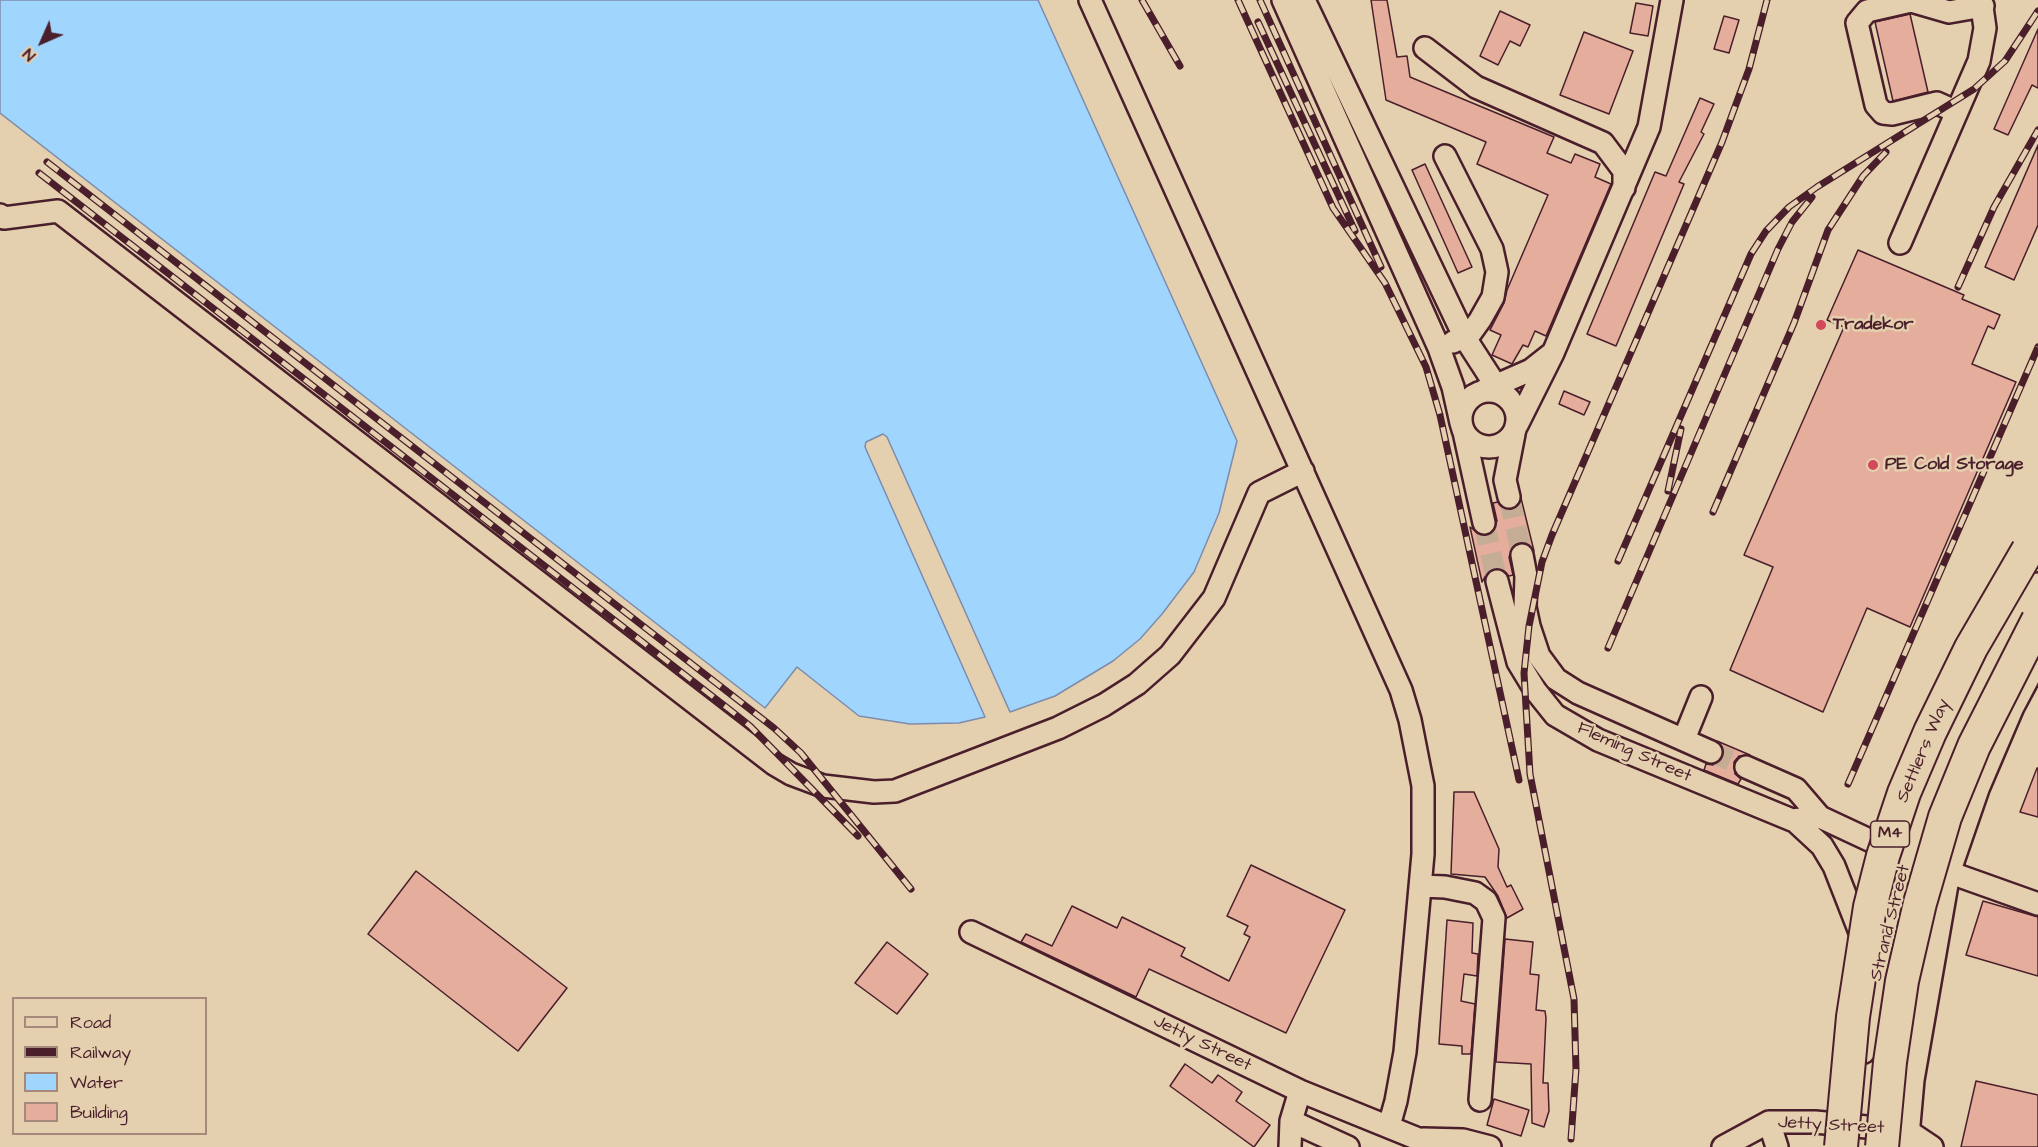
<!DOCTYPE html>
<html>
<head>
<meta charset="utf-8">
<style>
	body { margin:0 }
	#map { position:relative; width:2038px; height:1147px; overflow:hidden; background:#e4d0af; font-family:"Architects Daughter",sans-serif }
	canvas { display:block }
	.legend { position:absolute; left:12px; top:997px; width:195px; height:138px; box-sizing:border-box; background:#e4d0af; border:2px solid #a6897a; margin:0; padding:8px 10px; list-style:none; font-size:18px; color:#4a1f2b }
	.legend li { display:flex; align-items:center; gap:12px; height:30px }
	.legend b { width:30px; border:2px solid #a6897a }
	.north { position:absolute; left:12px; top:12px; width:60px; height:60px; -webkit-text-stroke:4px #e4d0af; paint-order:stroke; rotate:225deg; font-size:16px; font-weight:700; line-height:24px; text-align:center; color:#4a1f2b }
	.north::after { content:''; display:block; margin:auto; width:21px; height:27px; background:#4a1f2b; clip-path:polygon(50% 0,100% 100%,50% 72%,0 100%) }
</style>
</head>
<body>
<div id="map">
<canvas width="2038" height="1147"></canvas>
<ul class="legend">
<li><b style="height:8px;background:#e4d0af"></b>Road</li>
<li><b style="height:8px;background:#4a1f2b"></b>Railway</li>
<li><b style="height:16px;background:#a0d5fe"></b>Water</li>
<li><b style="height:16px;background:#e5ad9c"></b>Building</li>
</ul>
<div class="north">N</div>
</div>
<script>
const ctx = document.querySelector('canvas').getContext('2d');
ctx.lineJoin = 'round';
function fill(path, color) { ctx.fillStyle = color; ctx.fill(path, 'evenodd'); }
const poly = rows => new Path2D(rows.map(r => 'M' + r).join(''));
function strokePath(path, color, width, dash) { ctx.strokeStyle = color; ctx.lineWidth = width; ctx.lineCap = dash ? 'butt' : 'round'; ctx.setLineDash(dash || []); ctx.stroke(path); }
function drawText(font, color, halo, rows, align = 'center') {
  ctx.font = font + ' "Architects Daughter",sans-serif'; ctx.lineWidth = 5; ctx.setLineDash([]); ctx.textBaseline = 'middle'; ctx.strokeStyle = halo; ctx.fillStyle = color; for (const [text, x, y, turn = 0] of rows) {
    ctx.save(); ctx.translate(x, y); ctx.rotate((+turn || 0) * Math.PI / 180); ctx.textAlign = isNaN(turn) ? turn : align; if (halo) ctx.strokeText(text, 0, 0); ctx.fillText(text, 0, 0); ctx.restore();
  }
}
const water = poly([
	[0,0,1038,0,1237,441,1219,513,1194,572,1162,614,1140,639,1113,661,1055,696,1010,712,887,437,883,434,866,442,865,447,985,717,959,723,910,724,859,716,797,667,765,708,0,113,0,0]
]);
const building = poly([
	[1371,0,1387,0,1397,57,1407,56,1410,77,1554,137,1547,153,1571,163,1575,154,1600,164,1595,177,1611,184,1546,336,1535,331,1528,347,1523,345,1512,364,1492,355,1501,335,1490,330,1504,303,1507,290,1548,195,1477,164,1486,142,1386,100,1371,0],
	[1636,3,1653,6,1648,36,1630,33,1636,3],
	[1500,11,1530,25,1520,46,1510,41,1498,65,1480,56,1500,11],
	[1910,14,1928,92,1893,101,1875,22,1910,14],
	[1724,16,1739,20,1729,53,1714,49,1724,16],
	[2038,29,2038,88,2032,85,2008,135,1994,129,2038,29],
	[1584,32,1633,51,1609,114,1560,95,1584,32],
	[1700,98,1714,104,1701,132,1704,134,1679,182,1684,184,1616,346,1587,334,1655,172,1666,176,1700,98],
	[2038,145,2038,225,2014,280,1985,267,2038,145],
	[1425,164,1472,267,1458,273,1412,170,1425,164],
	[1858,250,1964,295,1962,299,2000,315,1994,329,1988,326,1972,364,2016,382,1910,627,1867,608,1823,712,1730,670,1773,567,1744,555,1844,327,1827,320,1858,250],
	[1564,391,1590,402,1584,415,1559,404,1564,391],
	[1521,498,1534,551,1526,543,1514,545,1509,557,1513,575,1509,576,1501,569,1494,569,1488,572,1482,582,1470,527,1481,535,1492,533,1497,521,1493,503,1498,502,1505,509,1511,509,1518,506,1521,498],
	[1717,741,1750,755,1739,756,1734,762,1735,774,1741,779,1738,784,1704,770,1706,764,1713,765,1722,758,1724,750,1717,741],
	[2037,768,2038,768,2038,817,2020,812,2037,768],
	[1454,792,1474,792,1499,849,1498,867,1507,887,1511,885,1523,909,1507,918,1498,896,1485,877,1451,874,1454,792],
	[1251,865,1345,910,1286,1033,1149,969,1136,997,1021,942,1026,934,1052,946,1072,906,1117,928,1122,917,1185,948,1181,956,1229,981,1250,937,1244,934,1248,926,1227,916,1251,865],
	[416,871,567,988,518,1051,368,934,416,871],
	[1983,901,2038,917,2038,976,1966,955,1983,901],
	[1447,920,1473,923,1472,953,1478,954,1477,976,1464,974,1461,1001,1475,1004,1471,1054,1462,1054,1462,1046,1439,1044,1447,920],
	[1505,939,1533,942,1530,974,1539,975,1536,1010,1545,1011,1546,1018,1543,1083,1548,1083,1549,1111,1544,1127,1532,1123,1531,1064,1496,1062,1505,939],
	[887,942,928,974,897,1014,855,983,887,942],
	[1185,1064,1212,1083,1218,1075,1242,1092,1236,1101,1270,1125,1254,1147,1170,1086,1185,1064],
	[1976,1081,2038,1095,2038,1147,1961,1147,1976,1081],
	[1494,1099,1529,1110,1521,1136,1487,1125,1494,1099]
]);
const minorTunnel = poly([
	[1509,497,1522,555],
	[1484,523,1497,581],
	[1711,752,1746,767]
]);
const minor = poly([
	[1090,0,1401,690,1410,720,1423,786,1423,854,1405,1052,1396,1101,1389,1126],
	[1283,0,1439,348,1453,387,1461,423],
	[1304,0,1465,338,1496,386,1510,400],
	[1425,48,1476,87,1603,143,1624,171,1624,188],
	[1957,112,1937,103,1892,114,1883,113,1876,105,1857,23,1867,11,1911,1,1949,12,1983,6],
	[1445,156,1492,249,1497,272,1493,297,1480,320,1470,334,1453,342],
	[0,215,4,218,58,211,774,764,791,774,823,786,874,792,895,791,1058,728,1104,705,1137,684,1170,655,1214,598,1259,493,1303,471],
	[1900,243,1979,61,1985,28,1981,0],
	'1461 419a28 28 0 1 1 56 0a28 28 0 1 1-56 0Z',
	[1483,391,1531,370,1550,355],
	[1517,425,1553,353,1649,127,1672,0],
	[1464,432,1484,523],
	[1509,497,1505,480,1514,434],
	[1522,555,1526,576,1525,607,1529,626,1539,656,1556,679,1578,693,1711,752],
	[1497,581,1518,662,1535,690,1555,715,1598,740,1792,820,1820,817],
	[1684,739,1701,697],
	[1746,767,1796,789,1820,817,1897,853],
	[1795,821,1822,846,1834,866,1863,940],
	[1937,868,2038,904],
	[1421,886,1445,887,1475,893,1486,901,1494,918,1480,1100],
	[971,932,1300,1091,1438,1147],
	[1864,1052,1876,975,1889,924,1908,858,1939,770,2006,639,2038,584],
	[1291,1121,1348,1147],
	[1769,1122,1777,1147],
	[1423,1139,1463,1140,1490,1147],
	[1290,1147,1291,1121,1300,1091],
	[1723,1147,1769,1122,1815,1122,1908,1131,1932,1147],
	[1907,1147,1913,1080,1949,873,1978,789,2013,707,2038,660]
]);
const rail = poly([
	[1142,0,1180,66],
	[1238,0,1333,208,1385,283,1426,367,1440,415,1519,780],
	[1260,0,1381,267],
	[1258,22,1355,231],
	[47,162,774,728,801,753,911,889],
	[39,173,730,710,750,726,858,836],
	[1958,287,1994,207,2038,130],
	[1668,491,1681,429],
	[1713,512,1794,323,1828,230,1863,176,1886,152],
	[1618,561,1751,254,1766,231,1789,207,1817,187,1974,89,2005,61,2038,11],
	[1608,648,1778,249,1792,222,1812,197],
	[1848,784,2038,347],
	[1571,1139,1576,1069,1574,999,1530,774,1524,673,1529,626,1542,562,1552,535,1722,142,1749,69,1767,0]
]);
const highwayBridge = poly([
	[1841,1147,1853,1017,1870,907,1883,856,1904,793,1930,732,1971,648,2028,550],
	[1882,1147,1890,1062,1902,981,1920,903,1945,817,1974,746,2038,620]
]);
const markers = [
	[1821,325,6,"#d1495b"],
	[1873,465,6,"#d1495b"]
];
const shields = [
	[1890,834,39]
];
const shieldNames = [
	["M4",1890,834]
];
const poiNames = [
	["Tradekor",1833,325],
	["PE Cold Storage",1885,465]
];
const streetNames = [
	["Settlers Way",1924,751,-67],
	["Fleming Street",1634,753,24],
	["Strand Street",1891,923,-76],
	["Jetty Street",1202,1044,26],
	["Jetty Street",1831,1126,3]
];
fill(water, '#a0d5fe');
strokePath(water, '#7e8caa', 1.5);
fill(building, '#e5ad9c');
strokePath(building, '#4a1f2b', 1.5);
strokePath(minorTunnel, '#c5ad95', 21, [21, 10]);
strokePath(minor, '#4a1f2b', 26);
strokePath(minor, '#e4d0af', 21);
strokePath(rail, '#4a1f2b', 7);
strokePath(rail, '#e4d0af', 4.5, [14]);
strokePath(highwayBridge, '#4a1f2b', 36, []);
strokePath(highwayBridge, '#e4d0af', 32);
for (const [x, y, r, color] of markers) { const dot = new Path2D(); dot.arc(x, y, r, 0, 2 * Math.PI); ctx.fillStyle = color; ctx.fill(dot); strokePath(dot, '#e4d0af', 2); }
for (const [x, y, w] of shields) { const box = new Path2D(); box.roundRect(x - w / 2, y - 13, w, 26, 4.5); ctx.fillStyle = '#e4d0af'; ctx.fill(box); strokePath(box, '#4a1f2b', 1.5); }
drawText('bold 16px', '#4a1f2b', null, shieldNames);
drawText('bold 18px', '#4a1f2b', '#e4d0af', poiNames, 'left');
drawText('18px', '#4a1f2b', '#e4d0af', streetNames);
</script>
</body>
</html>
